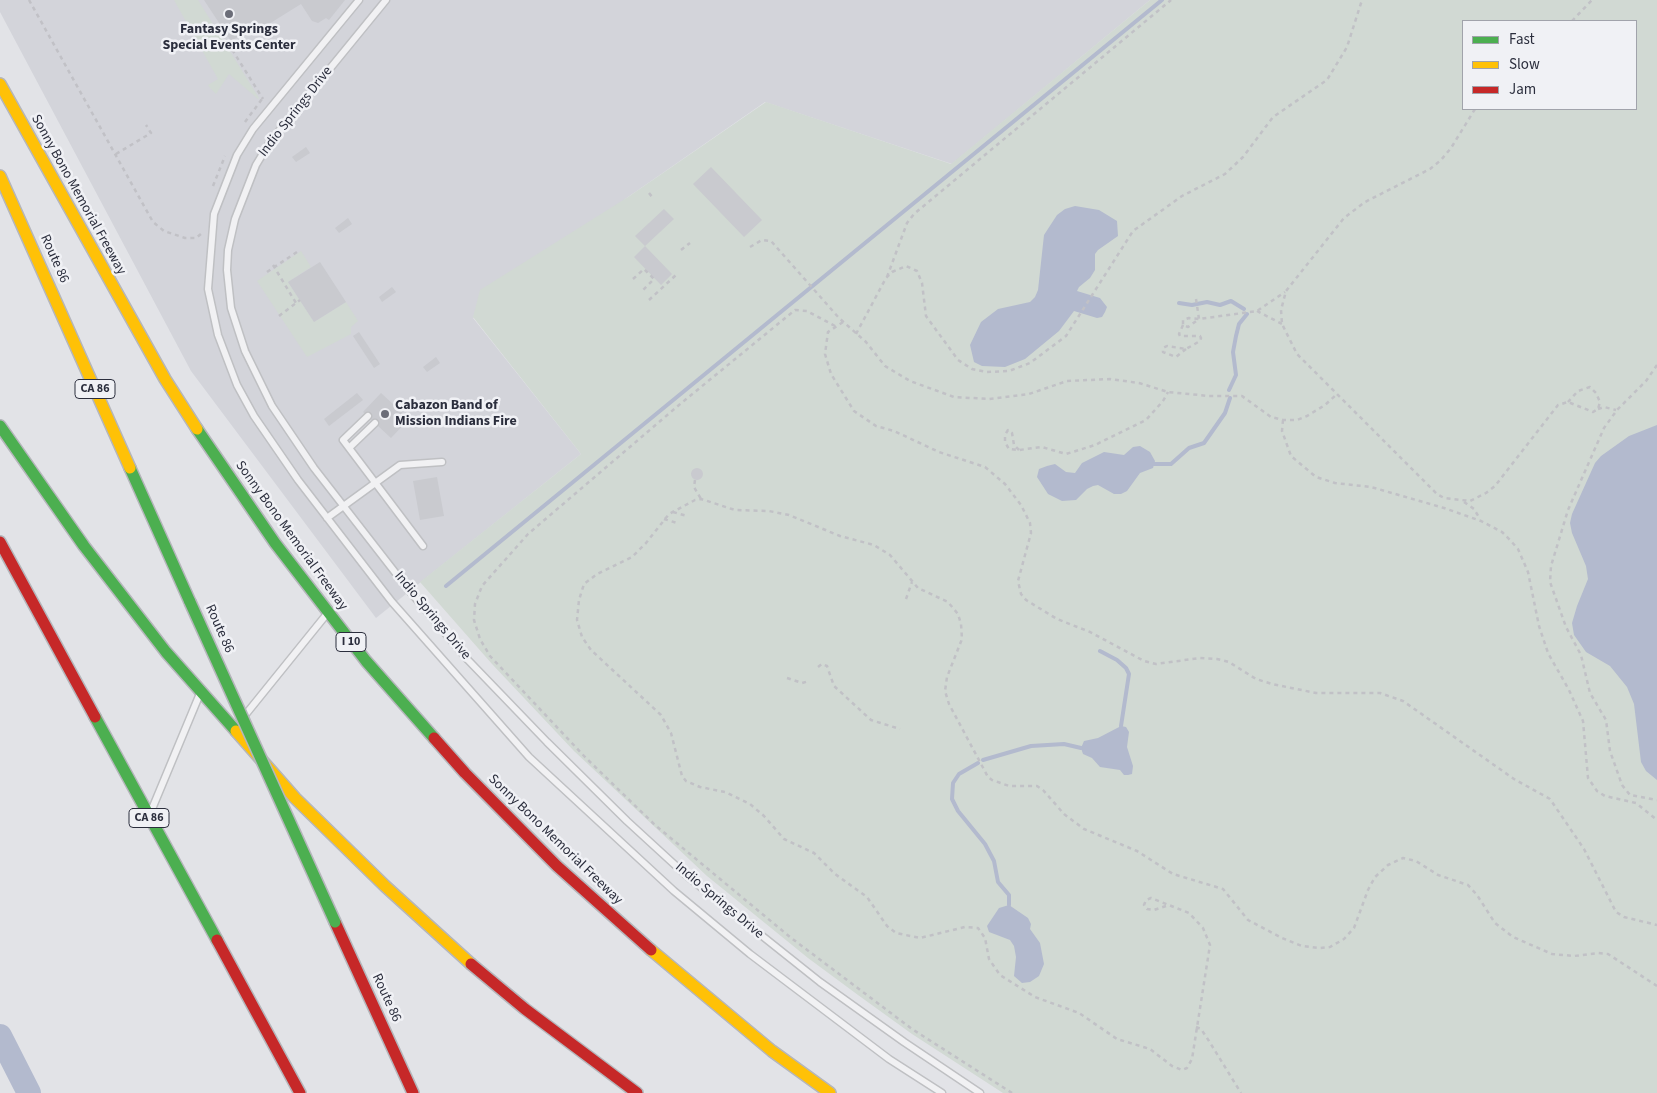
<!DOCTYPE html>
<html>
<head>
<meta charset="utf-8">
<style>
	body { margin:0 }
	#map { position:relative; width:1657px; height:1093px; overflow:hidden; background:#e2e3e7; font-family:"Source Sans 3",sans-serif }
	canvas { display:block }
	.legend { position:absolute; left:1462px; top:20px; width:175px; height:90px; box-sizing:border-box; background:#f0f1f5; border:1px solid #a1a3ab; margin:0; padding:6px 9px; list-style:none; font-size:15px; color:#2b2e3d }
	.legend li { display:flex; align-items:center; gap:10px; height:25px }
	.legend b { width:25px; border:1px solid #a1a3ab }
</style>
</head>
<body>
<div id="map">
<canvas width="1657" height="1093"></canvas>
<ul class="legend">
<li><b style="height:6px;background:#4caf50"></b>Fast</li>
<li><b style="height:6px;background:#ffc107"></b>Slow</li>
<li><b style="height:6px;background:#c62828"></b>Jam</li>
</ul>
</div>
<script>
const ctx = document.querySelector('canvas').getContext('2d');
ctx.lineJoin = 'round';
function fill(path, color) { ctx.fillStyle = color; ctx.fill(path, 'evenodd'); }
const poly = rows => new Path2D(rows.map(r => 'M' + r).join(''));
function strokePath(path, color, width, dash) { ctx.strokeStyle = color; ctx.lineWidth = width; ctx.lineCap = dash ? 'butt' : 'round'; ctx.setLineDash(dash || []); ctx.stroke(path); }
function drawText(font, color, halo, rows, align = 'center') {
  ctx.font = font + ' "Source Sans 3",sans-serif'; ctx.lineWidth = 5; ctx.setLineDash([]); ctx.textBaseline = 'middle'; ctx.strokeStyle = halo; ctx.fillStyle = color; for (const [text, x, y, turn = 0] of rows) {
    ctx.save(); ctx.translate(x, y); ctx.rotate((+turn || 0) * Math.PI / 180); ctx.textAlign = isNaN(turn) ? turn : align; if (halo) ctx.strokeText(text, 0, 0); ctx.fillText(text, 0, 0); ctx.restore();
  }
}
const built = poly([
	[0,0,1150,0,952,164,765,102,628,197,473,318,581,454,376,618,191,371,0,12]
]);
const green = poly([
	[174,0,198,0,259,98,258,99,229,74,216,94,210,88,208,85,218,79],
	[1150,0,1657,0,1657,1093,1003,1093,912,1034,858,995,808,958,707,876,574,751,492,664,420,582,581,454,473,317,480,290,628,197,766,102,951,164],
	[1463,21,1636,21,1636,109,1463,109],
	[301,251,311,267,288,282,314,322,346,302,358,321,351,327,351,334,307,357,257,281]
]);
const water = poly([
	[1075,206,1099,210,1117,221,1118,236,1098,250,1095,254,1095,270,1090,278,1079,287,1077,291,1100,298,1107,307,1105,312,1102,317,1097,318,1074,311,1059,331,1025,359,1005,367,982,366,974,362,970,345,981,322,998,309,1030,302,1035,297,1038,290,1044,235,1057,215,1065,209],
	[1657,425,1657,780,1646,771,1641,762,1634,704,1627,687,1610,666,1586,652,1574,635,1572,623,1577,606,1588,579,1586,566,1572,533,1570,523,1572,514,1595,463,1601,456,1629,436],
	[1140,446,1150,452,1155,461,1153,468,1140,473,1127,491,1121,494,1114,494,1098,485,1093,486,1087,489,1076,500,1062,501,1048,494,1037,477,1039,469,1047,466,1055,464,1066,472,1075,473,1082,463,1104,452,1124,455,1133,447],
	[1121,726,1126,727,1129,732,1127,747,1133,766,1132,774,1128,775,1124,775,1120,770,1100,767,1092,758,1083,754,1081,748,1084,741,1098,738],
	[1009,905,1028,918,1031,924,1030,929,1040,943,1044,964,1039,976,1030,982,1022,983,1014,976,1016,957,1014,946,1010,940,989,932,987,926,999,908]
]);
const stream = poly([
	[1179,303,1192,305,1207,302,1220,305,1231,301,1244,309],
	[1229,390,1236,375,1233,352,1236,336,1239,324,1247,314],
	[1154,464,1171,464,1189,448,1204,443,1225,413,1230,398],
	[446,586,1162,0],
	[1100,651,1117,660,1126,668,1129,674,1121,726],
	[983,760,1031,746,1064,744,1081,748],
	[978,763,959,774,953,783,952,799,958,811,985,844,994,861,998,882,1009,895,1009,905]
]);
const river = poly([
	[0,1036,29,1093]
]);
const building = poly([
	[204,0,345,0,329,20,326,18,318,23,312,21,301,4,256,32,253,28,231,41],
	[306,147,310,153,296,162,292,157],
	[711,167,762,220,744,237,693,184],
	[664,209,674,219,645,246,635,236],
	[348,218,352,224,339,233,335,228],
	[645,246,672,274,661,285,634,257],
	[320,262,346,302,314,322,288,282],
	[392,287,396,292,382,302,379,297],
	[359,332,380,364,374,368,353,336],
	[436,357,440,363,427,372,423,367],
	[357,393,363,400,329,426,324,419],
	[381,393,409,419,391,438,363,412],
	'691 474a6 6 0 1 1 12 0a6 6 0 1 1-12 0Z',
	[437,477,444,516,420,520,413,481]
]);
const path = poly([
	[29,0,153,222,164,231,185,238,196,238,202,233],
	[1572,21,1592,0],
	[228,43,263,99],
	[1475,109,1451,148,1441,160,1430,169,1365,202,1344,218,1286,291,1281,310,1282,324,1297,354,1437,494,1444,498,1470,501,1486,493,1495,486,1558,405,1568,402,1593,412,1598,409,1600,402,1596,393,1590,387,1578,391,1568,402],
	[245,122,262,99],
	[116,154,151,133,146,125],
	[213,186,225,156],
	[649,193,653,198],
	[750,247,762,240,771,241,839,318,866,342,885,366,910,381,954,397,989,399,1029,394,1067,381,1110,379,1139,383,1168,392,1209,396,1242,396,1271,417,1283,420,1297,420,1307,416,1325,405,1337,394],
	[681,250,690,243],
	[273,265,296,303],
	[267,272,300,250],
	[887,277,907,223,914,214,1171,0],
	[633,279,644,269,654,279,642,291],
	[1196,299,1199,319,1188,327,1183,325,1183,320,1189,318,1199,319,1257,311,1285,292],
	[649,300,676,275],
	[1257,311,1282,324],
	[279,316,300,300],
	[843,322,828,332,825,354,831,374,854,411,876,426,894,431,939,452,985,467,1005,484,1021,505,1030,523,1031,533,1018,581,1021,594,1026,600,1057,619,1090,632,1144,661,1156,664,1200,658,1217,659,1229,662,1256,679,1272,684,1316,693,1380,693,1403,701,1514,779,1550,799,1584,849,1616,912,1624,917,1657,925],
	[1183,325,1179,334,1180,336,1200,336,1201,338,1200,341,1186,349,1167,346,1163,348,1163,352,1176,357,1186,349],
	[835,326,807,311,795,310,679,405,528,534,482,586,475,604,474,620,480,639,490,656,585,757,655,825,790,937,912,1029,1012,1093],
	[856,334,886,278,892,272,906,266,917,271,922,283,926,316,958,360,972,369,987,372,1009,371,1030,363,1066,336,1133,231,1182,196,1225,174,1243,157,1273,117,1327,80,1347,47,1362,0],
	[1657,365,1646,381,1617,410,1604,428,1568,510,1551,566,1550,582,1566,627,1581,655,1590,693,1606,720,1610,751,1622,785,1630,795,1657,800],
	[1598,409,1604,407,1616,410],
	[1283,420,1282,431,1291,456,1316,477,1335,483,1371,487,1444,508,1481,521,1502,532,1510,540,1518,549,1528,572,1539,626,1548,653,1569,690,1583,721,1588,778,1597,791,1605,796,1636,803,1657,820],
	[1019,450,1014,445,1012,433,1008,430,1005,435,1005,442,1009,449,1019,450,1042,447,1066,454,1095,445,1146,420,1163,401,1168,392],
	[695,480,694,487,701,499],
	[1464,502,1474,509,1480,519],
	[673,512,687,516],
	[664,519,677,523],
	[906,599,912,582],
	[818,667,822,664,827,666,834,686,871,720,900,729],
	[787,678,802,683,809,681],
	[1166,906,1154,910,1147,909,1144,905,1146,900,1151,898,1189,913,1203,928,1210,945,1192,1059,1187,1068,1182,1070,1172,1066,1150,1049,1117,1039,1079,1013,1035,997,1000,975,989,959,985,938,978,928,965,927,920,938,896,933,887,926,867,897,835,874,814,853,784,839,764,816,750,804,725,792,700,787,686,781,682,776,671,733,661,715,591,650,582,637,577,620,579,600,584,584,597,574,632,557,646,543,669,514,695,500,701,499,735,510,769,511,789,515,840,536,874,545,890,555,918,588,948,602,958,614,961,624,962,639,947,677,945,691,949,704,988,777,992,780,1009,786,1037,786,1043,790,1064,814,1084,829,1137,851,1173,874,1223,889,1248,920,1282,938,1302,946,1320,948,1330,947,1344,939,1354,928,1368,890,1375,877,1388,865,1403,858,1416,861,1438,875,1468,885,1477,895,1495,923,1513,937,1552,954,1574,956,1598,953,1608,954,1657,986],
	[1196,1027,1201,1029,1209,1041,1241,1093]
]);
const lane = poly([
	[359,0,253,129,237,155,214,214,208,289,218,335,237,385,254,416,298,480,392,602,529,757,674,891,750,954,889,1059,942,1093],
	[386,0,270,142,256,165,235,219,228,250,227,270,231,308,245,351,272,406,314,468,408,589,468,660,547,742,627,821,687,876,820,982,904,1042,980,1093],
	[368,416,343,440,423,546],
	[349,448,375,423],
	[327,518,400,465,442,462],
	[246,714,326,615],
	[152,809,199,696]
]);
const fast = poly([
	[0,426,84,546,166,652,236,731],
	[197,429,275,543,366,661,434,738],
	[130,468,190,602],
	[95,717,217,940]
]);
const slow = poly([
	[0,84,165,379,197,429],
	[0,176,130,468],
	[236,731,295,798,385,886,471,964],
	[651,950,772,1051,830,1093]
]);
const jam = poly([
	[0,542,95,717],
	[434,738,465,773,557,866,651,950],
	[335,922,413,1093],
	[217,940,300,1093],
	[471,964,525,1009,637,1093]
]);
const fastBridge = poly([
	[190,602,335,922]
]);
const markers = [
	[229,14,5,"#6b6d78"],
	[385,414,5,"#6b6d78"]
];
const shields = [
	[95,389,40],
	[351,642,30],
	[149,818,40]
];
const shieldNames = [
	["CA 86",95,389],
	["I 10",351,642],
	["CA 86",149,818]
];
const poiNames = [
	["Fantasy Springs",229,30],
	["Special Events Center",229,46],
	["Cabazon Band of",395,406,"left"],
	["Mission Indians Fire",395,422,"left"]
];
const streetNames = [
	["Indio Springs Drive",296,112,-52],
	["Sonny Bono Memorial Freeway",78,195,61],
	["Route 86",54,259,66],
	["Sonny Bono Memorial Freeway",291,536,54],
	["Indio Springs Drive",432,616,50],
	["Route 86",219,629,66],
	["Sonny Bono Memorial Freeway",555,840,44],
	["Indio Springs Drive",719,901,40],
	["Route 86",386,998,65]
];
fill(built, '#d3d4da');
fill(green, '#d1d9d3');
fill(water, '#b3bace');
strokePath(stream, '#b3bace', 4);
strokePath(river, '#b3bace', 24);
fill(building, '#c9cacf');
strokePath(lane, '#bfc0c3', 9);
strokePath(fast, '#b5b6bb', 14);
strokePath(slow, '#b5b6bb', 14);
strokePath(jam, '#b5b6bb', 14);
strokePath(path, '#c1c1c6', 2.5, [4, 4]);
strokePath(lane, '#f1f1f3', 6);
strokePath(fast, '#4caf50', 11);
strokePath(slow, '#ffc107', 11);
strokePath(jam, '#c62828', 11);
strokePath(fastBridge, '#b5b6bb', 14, []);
strokePath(fastBridge, '#4caf50', 11);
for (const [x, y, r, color] of markers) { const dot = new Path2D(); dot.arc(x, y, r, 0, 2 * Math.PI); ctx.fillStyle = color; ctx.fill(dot); strokePath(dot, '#f0f1f5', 2); }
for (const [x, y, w] of shields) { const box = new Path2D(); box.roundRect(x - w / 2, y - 9.5, w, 19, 4); ctx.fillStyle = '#f0f1f5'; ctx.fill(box); strokePath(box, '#2b2e3d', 1); }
drawText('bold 12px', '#2b2e3d', null, shieldNames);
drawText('bold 14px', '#2b2e3d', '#f0f1f5', poiNames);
drawText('14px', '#2b2e3d', '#f0f1f5', streetNames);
</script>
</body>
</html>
